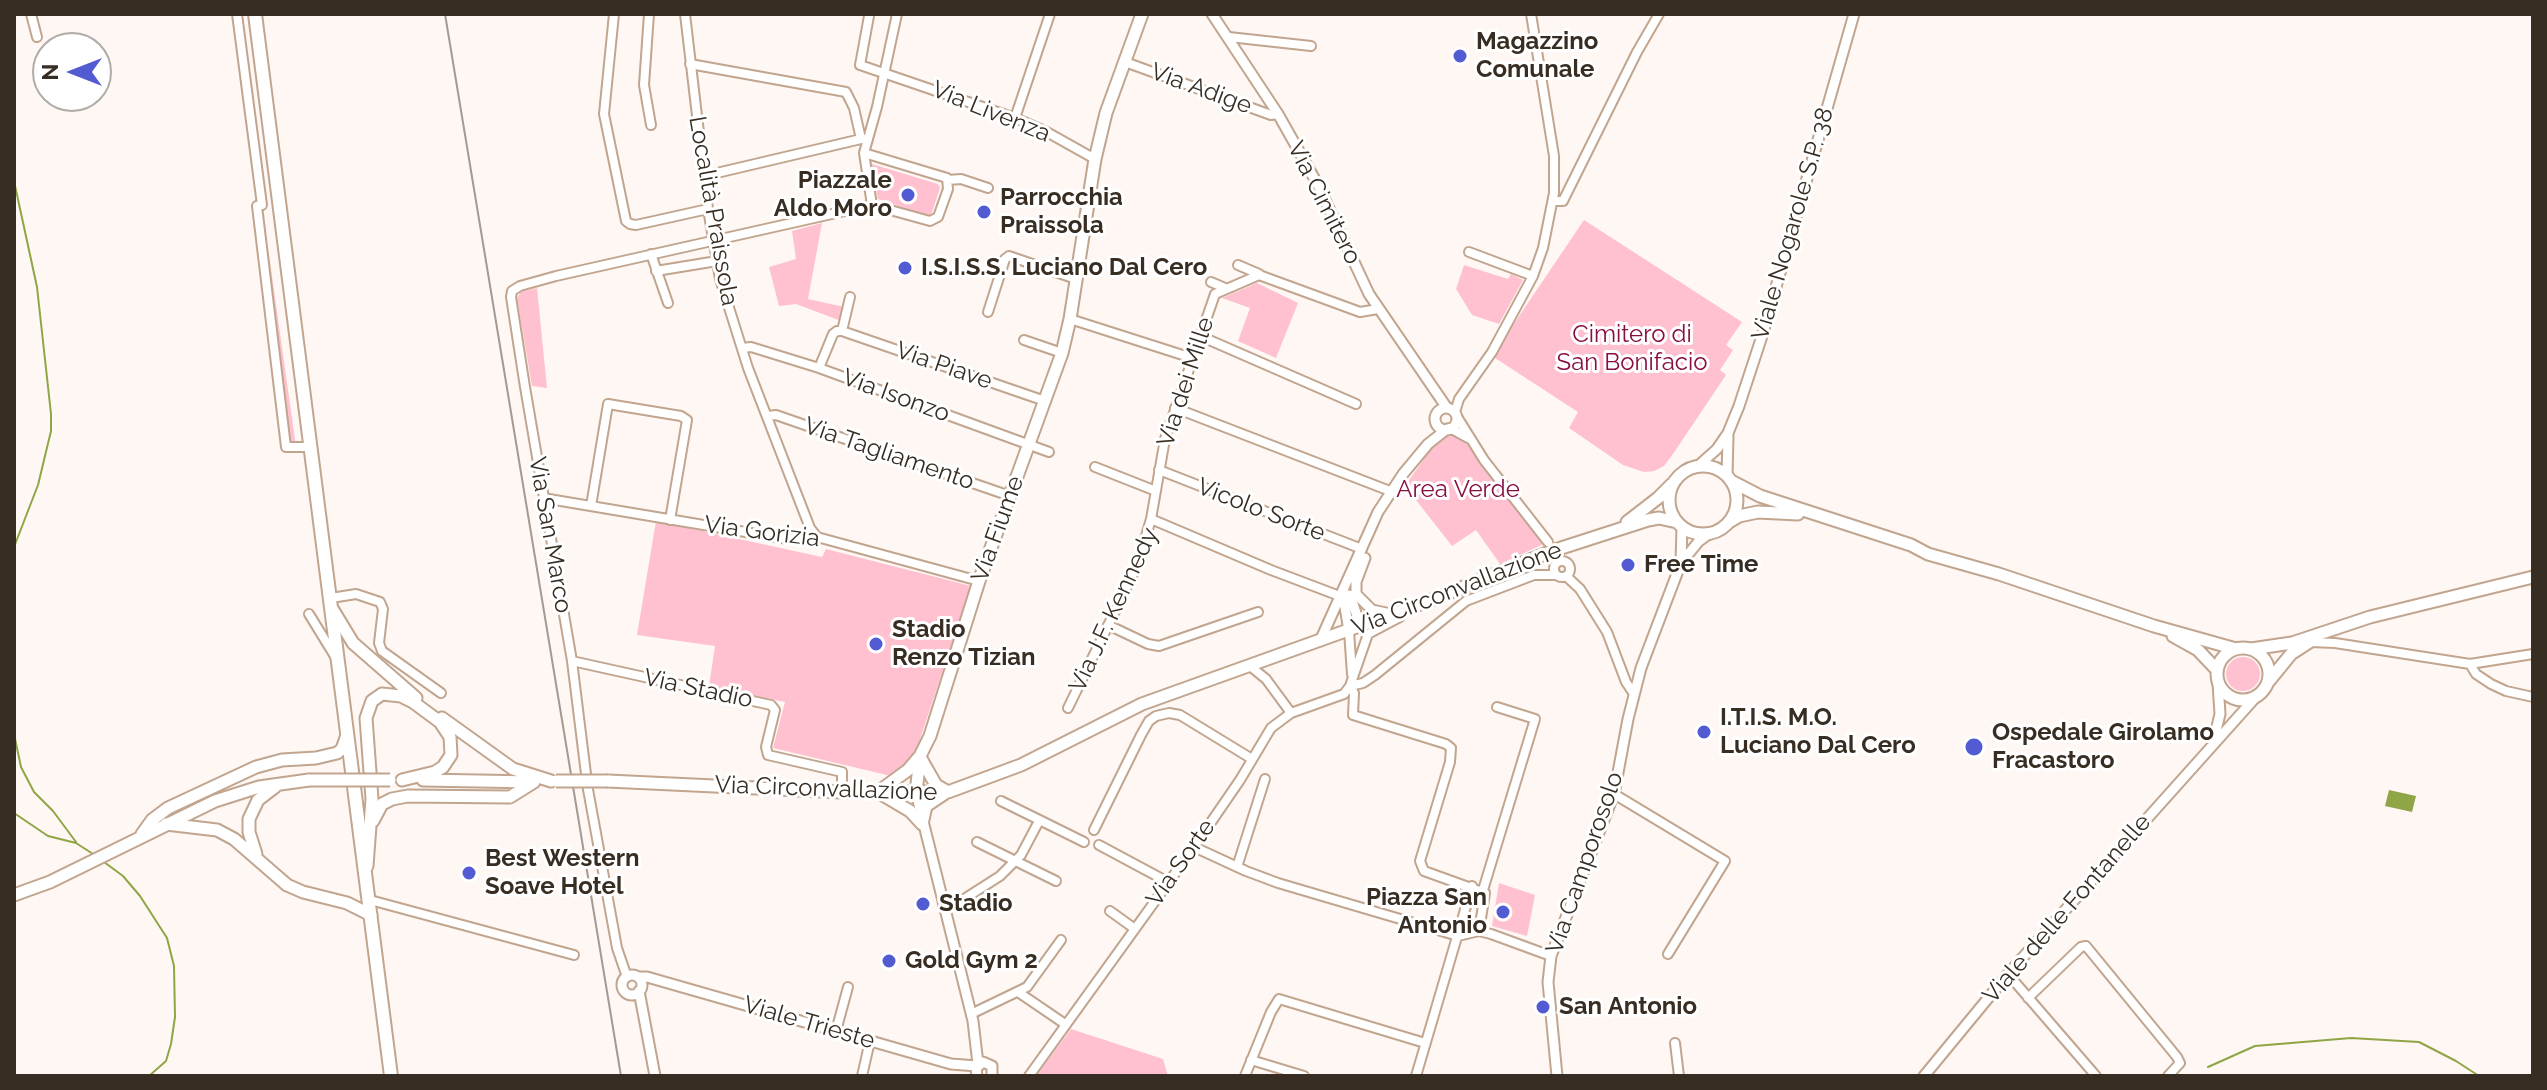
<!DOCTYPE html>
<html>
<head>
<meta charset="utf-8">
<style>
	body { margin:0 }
	#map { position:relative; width:2547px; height:1090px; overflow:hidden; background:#fef7f3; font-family:Raleway,sans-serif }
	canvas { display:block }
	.frame { position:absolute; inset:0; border:16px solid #382d23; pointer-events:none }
	.north { position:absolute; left:32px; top:32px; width:80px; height:80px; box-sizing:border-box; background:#fff; border:2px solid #afaba7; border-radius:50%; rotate:270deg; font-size:22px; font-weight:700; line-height:32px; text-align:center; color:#382d23 }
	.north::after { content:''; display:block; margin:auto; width:28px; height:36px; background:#535bd2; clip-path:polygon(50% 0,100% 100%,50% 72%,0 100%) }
</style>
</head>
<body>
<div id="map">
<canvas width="2547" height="1090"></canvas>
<div class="frame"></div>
<div class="north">N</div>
</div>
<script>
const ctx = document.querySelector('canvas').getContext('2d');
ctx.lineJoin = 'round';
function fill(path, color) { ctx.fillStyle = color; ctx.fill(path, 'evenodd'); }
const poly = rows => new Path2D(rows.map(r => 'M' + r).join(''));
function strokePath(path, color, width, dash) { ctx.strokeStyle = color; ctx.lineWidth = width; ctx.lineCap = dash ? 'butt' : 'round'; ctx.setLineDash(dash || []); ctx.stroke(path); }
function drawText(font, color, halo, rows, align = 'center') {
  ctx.font = font + ' Raleway,sans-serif'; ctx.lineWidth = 6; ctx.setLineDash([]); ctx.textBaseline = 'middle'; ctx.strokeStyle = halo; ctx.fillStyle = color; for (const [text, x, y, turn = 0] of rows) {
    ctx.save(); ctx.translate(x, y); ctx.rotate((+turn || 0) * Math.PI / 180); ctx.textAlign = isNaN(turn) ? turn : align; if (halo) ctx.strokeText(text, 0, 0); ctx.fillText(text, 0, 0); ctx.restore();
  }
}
const green = poly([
	[872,164,938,184,940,188,931,215,928,216,878,199,871,167],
	[262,205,296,447,286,447,257,206],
	[1584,220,1742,322,1726,345,1733,350,1720,370,1726,375,1675,451,1664,466,1654,471,1644,472,1623,465,1569,428,1578,412,1492,356],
	[822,223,808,299,844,307,841,321,796,304,779,306,769,267,796,259,792,231],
	[1464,265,1508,279,1511,274,1523,280,1499,324,1472,315,1456,289],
	[1257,283,1298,303,1276,358,1238,341,1250,308,1222,298],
	[537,288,547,388,532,386,517,298,521,292],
	[1454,432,1484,460,1548,542,1500,564,1476,530,1452,546,1405,486,1434,444],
	[656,521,822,557,826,549,971,586,916,751,909,763,891,776,773,748,785,702,709,686,715,646,637,635],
	'2226 674a17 17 0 1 1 34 0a17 17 0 1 1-34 0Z',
	[1499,883,1535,895,1527,936,1492,926],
	[1071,1029,1163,1059,1168,1076,1036,1076]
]);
const water = poly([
	[2389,790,2416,796,2412,812,2385,806]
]);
const stream = poly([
	[14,181,37,287,51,414,51,431,38,485,14,547],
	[14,734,21,767,34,792,53,811,76,842],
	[14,813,48,836,76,843,93,854],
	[104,862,123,876,140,896,167,938,174,966,175,1017,171,1044,166,1061,149,1076],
	[2208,1067,2255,1046,2351,1038,2419,1042,2456,1061,2479,1076]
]);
const minor = poly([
	[31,14,37,37],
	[237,14,262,205,257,206,286,447,311,447],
	[614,14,604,114,626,221,630,224,636,225,708,209],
	[649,14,644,85,651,125],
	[685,14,708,209,720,279,748,368,810,528,817,537],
	[869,16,860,65,1015,118,1045,131,1095,159],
	[1229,37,1311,46],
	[1125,62,1271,115,1278,114],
	[690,64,846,92,854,108,861,139,868,139],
	[1015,118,1050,14],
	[704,176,861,139],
	[948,180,961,179,988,188],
	[1553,201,1563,201,1637,52,1659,14],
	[872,205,864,153,877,107,897,14],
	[1469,252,1533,276],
	[651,254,668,303],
	[1238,265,1259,274],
	[656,271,717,261],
	[1211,282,1225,288],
	[988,312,1005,259,1009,256,1076,279],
	[1070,319,1192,358],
	[842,331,850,297],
	[1200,336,1356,404],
	[1024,340,1062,353],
	[742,348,751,347,819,368,1049,452],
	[819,368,833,334,837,331,842,331,1045,401],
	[1175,408,1390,491],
	[1455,412,1459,399,1492,352,1533,276,1543,248,1554,193,1554,156,1531,14],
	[1456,415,1484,460,1548,542],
	[768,416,776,415,1010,496],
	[1450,428,1468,438],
	[1095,467,1156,491],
	[1159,470,1362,549],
	[543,498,781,538,801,540,817,537,979,581],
	[591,506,608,404,681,416,687,420,670,520],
	[1151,519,1165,439,1215,294,1259,275,1360,312,1378,309],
	'1554 569a8 8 0 1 1 16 0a8 8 0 1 1-16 0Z',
	[1566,576,1580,589,1607,632,1626,682,1634,694],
	[331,598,356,594,380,602,383,609,379,643,382,651,441,693],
	[309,614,336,658],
	[1108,625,1148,644,1159,646,1258,612],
	[1349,631,1352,674],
	[2310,642,2335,643,2470,664,2533,654],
	[572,661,771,705,775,710,766,747,768,755,842,772,842,792],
	[2470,664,2476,674,2491,684,2506,691,2533,697],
	[1250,666,1266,679,1291,713],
	[1350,686,1354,693,1353,715,1446,744,1451,748,1450,762,1420,861,1424,871,1485,893,1479,931],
	[1350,686,1363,683,1375,675,1466,601,1534,575,1556,575],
	[1068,708,1137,566,1151,519,1271,570,1337,595,1343,595],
	[586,774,572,661,525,387,511,297,512,291,520,286,556,276,872,205,930,221,938,217,948,189,947,178,864,153],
	[587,784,617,948,627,977],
	[1614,794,1725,861,1668,954],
	[1001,801,1084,842],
	[1094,830,1141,735,1149,721,1156,716,1169,713,1180,715,1252,759],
	[977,842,1056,881],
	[1099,845,1168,882],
	[1194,847,1246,871,1278,883,1458,936,1479,931,1491,934,1551,956],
	[1237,867,1265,779],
	[1483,890,1535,719,1497,707],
	[370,900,574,955],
	[943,905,964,899,1000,876,1021,855,1039,821],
	[1110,911,1135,929],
	[2008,974,2096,1076],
	[1018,992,1065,1024],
	[2028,998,2081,947,2086,946,2177,1057,2180,1063,2168,1076],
	[971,1014,1027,987,1061,940],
	[836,1031,848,987],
	[1675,1043,1679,1076],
	[1251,1060,1304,1076],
	[862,1076,870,1041],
	[1029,1076,1194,847,1240,780,1271,728,1291,713,1344,694,1350,686,1368,634,1400,617],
	[1245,1076,1271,1012,1279,999,1425,1043],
	[1416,1076,1472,886]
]);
const tertiary = poly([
	[1212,14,1278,114,1318,185,1369,294,1447,408],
	'1435 419a11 11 0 1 1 22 0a11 11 0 1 1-22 0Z',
	[1698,466,1717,449,1728,433,1739,406,1762,336,1854,14],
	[1727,476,1728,436],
	[1365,558,1356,582,1356,594,1372,610,1391,614],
	[1681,563,1699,541,1710,533],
	[1343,595,1349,595,1351,598,1360,625],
	[1343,595,1349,631],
	[1320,641,1378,512,1403,474,1428,444,1447,429],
	[2213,743,2220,714,2218,683],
	[916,793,973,1021,978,1064],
	'622 985a10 10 0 1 1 20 0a10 10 0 1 1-20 0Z',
	[639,977,647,977,951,1064,977,1066],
	[639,991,655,1076],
	[977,1076,976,1068,983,1062,992,1066,992,1076],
	[1557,1076,1548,982,1551,956,1614,794,1628,719,1641,668,1681,563,1682,527],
	[1924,1076,2008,974,2255,698]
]);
const secondary = poly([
	'1669 500a34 34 0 1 1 68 0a34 34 0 1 1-68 0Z',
	[1731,481,1760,496,1911,545,1928,554,1999,574,2154,626,2236,649],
	[1627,522,1658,498,1672,484],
	[1729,522,1739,516,1758,512,1798,514],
	[333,610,353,643,416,698],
	[2173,636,2198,650,2217,670],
	'2217 674a26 26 0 1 1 52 0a26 26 0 1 1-52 0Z',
	[2251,649,2292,643,2370,617,2533,577],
	[2269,681,2291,654,2311,641],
	[442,718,513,769,551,781],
	[920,757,936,785,948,792],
	[423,780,534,782],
	[608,781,842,792,948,792,1021,765,1142,704,1429,601,1552,551,1648,520,1659,518,1677,522],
	[878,792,908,770,919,757],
	[878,792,910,811,922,824],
	[916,793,920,756,930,736,979,581,1062,353,1070,319,1095,159,1106,113,1142,14],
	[373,821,382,804,392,799,408,796,510,797,534,782],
	[166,824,217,830,234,839,287,885,303,892,347,903,371,915],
	[922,824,926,806,944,794],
	[142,834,152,820,168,808,256,767,282,760,316,758,337,753,342,749,347,735],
	[256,854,249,832,249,819,258,800,275,787],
	[367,866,372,799,366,718,372,701,382,694,401,696,413,702,440,722,450,737,451,755,443,767,435,772,402,780],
	[14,895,50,882,215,801,259,787,309,780]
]);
const primary = poly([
	[255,14,391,1076]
]);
const rail = poly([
	[445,14,621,1076]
]);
const secondaryBridge = poly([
	[309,780,390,780],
	[556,781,608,781]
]);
const markers = [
	[1460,56,8,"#535bd2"],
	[908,195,8,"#535bd2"],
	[984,212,8,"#535bd2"],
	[905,268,8,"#535bd2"],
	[1628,565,8,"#535bd2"],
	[876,644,8,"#535bd2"],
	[1704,732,8,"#535bd2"],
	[1974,747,10,"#535bd2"],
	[469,873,8,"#535bd2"],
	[923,904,8,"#535bd2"],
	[1503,912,8,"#535bd2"],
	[889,961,8,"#535bd2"],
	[1543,1007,8,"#535bd2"]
];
const poiNames = [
	["Magazzino",1476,42],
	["Comunale",1476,70],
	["Piazzale",892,181,"right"],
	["Aldo Moro",892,209,"right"],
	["Parrocchia",1000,198],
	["Praissola",1000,226],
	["I.S.I.S.S. Luciano Dal Cero",921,268],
	["Free Time",1644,565],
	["Stadio",892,630],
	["Renzo Tizian",892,658],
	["I.T.I.S. M.O.",1720,718],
	["Luciano Dal Cero",1720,746],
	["Ospedale Girolamo",1992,733],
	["Fracastoro",1992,761],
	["Best Western",485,859],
	["Soave Hotel",485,887],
	["Piazza San",1487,898,"right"],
	["Antonio",1487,926,"right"],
	["Stadio",939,904],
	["Gold Gym 2",905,961],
	["San Antonio",1559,1007]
];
const streetNames = [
	["Via Adige",1201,89,20],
	["Via Livenza",991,112,22],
	["Via Cimitero",1324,203,63],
	["Località Praissola",713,211,80],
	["Viale Nogarole S.P. 38",1793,224,-74],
	["Via Piave",944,366,19],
	["Via dei Mille",1186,382,-72],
	["Via Isonzo",896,396,20],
	["Via Tagliamento",889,454,19],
	["Vicolo Sorte",1261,510,21],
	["Via Fiume",998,529,-70],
	["Via Gorizia",762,532,7],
	["Via San Marco",550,535,80],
	["Via Circonvallazione",1457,589,-21],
	["Via J.F. Kennedy",1114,610,-65],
	["Via Stadio",698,689,12],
	["Via Circonvallazione",826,789,2],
	["Via Sorte",1181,863,-55],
	["Via Camporosolo",1585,863,-71],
	["Viale delle Fontanelle",2067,909,-49],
	["Viale Trieste",809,1023,16]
];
const parkNames = [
	["Cimitero di",1632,335],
	["San Bonifacio",1632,363],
	["Area Verde",1458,490]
];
fill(green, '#ffc1d0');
fill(water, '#90a545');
strokePath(stream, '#90a545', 2);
strokePath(minor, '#c1a58e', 12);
strokePath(tertiary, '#c1a58e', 13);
strokePath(secondary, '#c1a58e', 15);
strokePath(primary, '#c1a58e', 16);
strokePath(minor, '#fff', 8);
strokePath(tertiary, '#fff', 9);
strokePath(secondary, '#fff', 11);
strokePath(primary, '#fff', 12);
strokePath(rail, '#a39a93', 2);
strokePath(secondaryBridge, '#c1a58e', 15, []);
strokePath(secondaryBridge, '#fff', 11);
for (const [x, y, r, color] of markers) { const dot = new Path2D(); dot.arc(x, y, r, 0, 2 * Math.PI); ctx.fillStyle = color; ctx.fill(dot); strokePath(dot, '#fff', 3); }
drawText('bold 24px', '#382d23', '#fff', poiNames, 'left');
drawText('24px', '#382d23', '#fff', streetNames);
drawText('24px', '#870e41', '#fff', parkNames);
</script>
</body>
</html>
